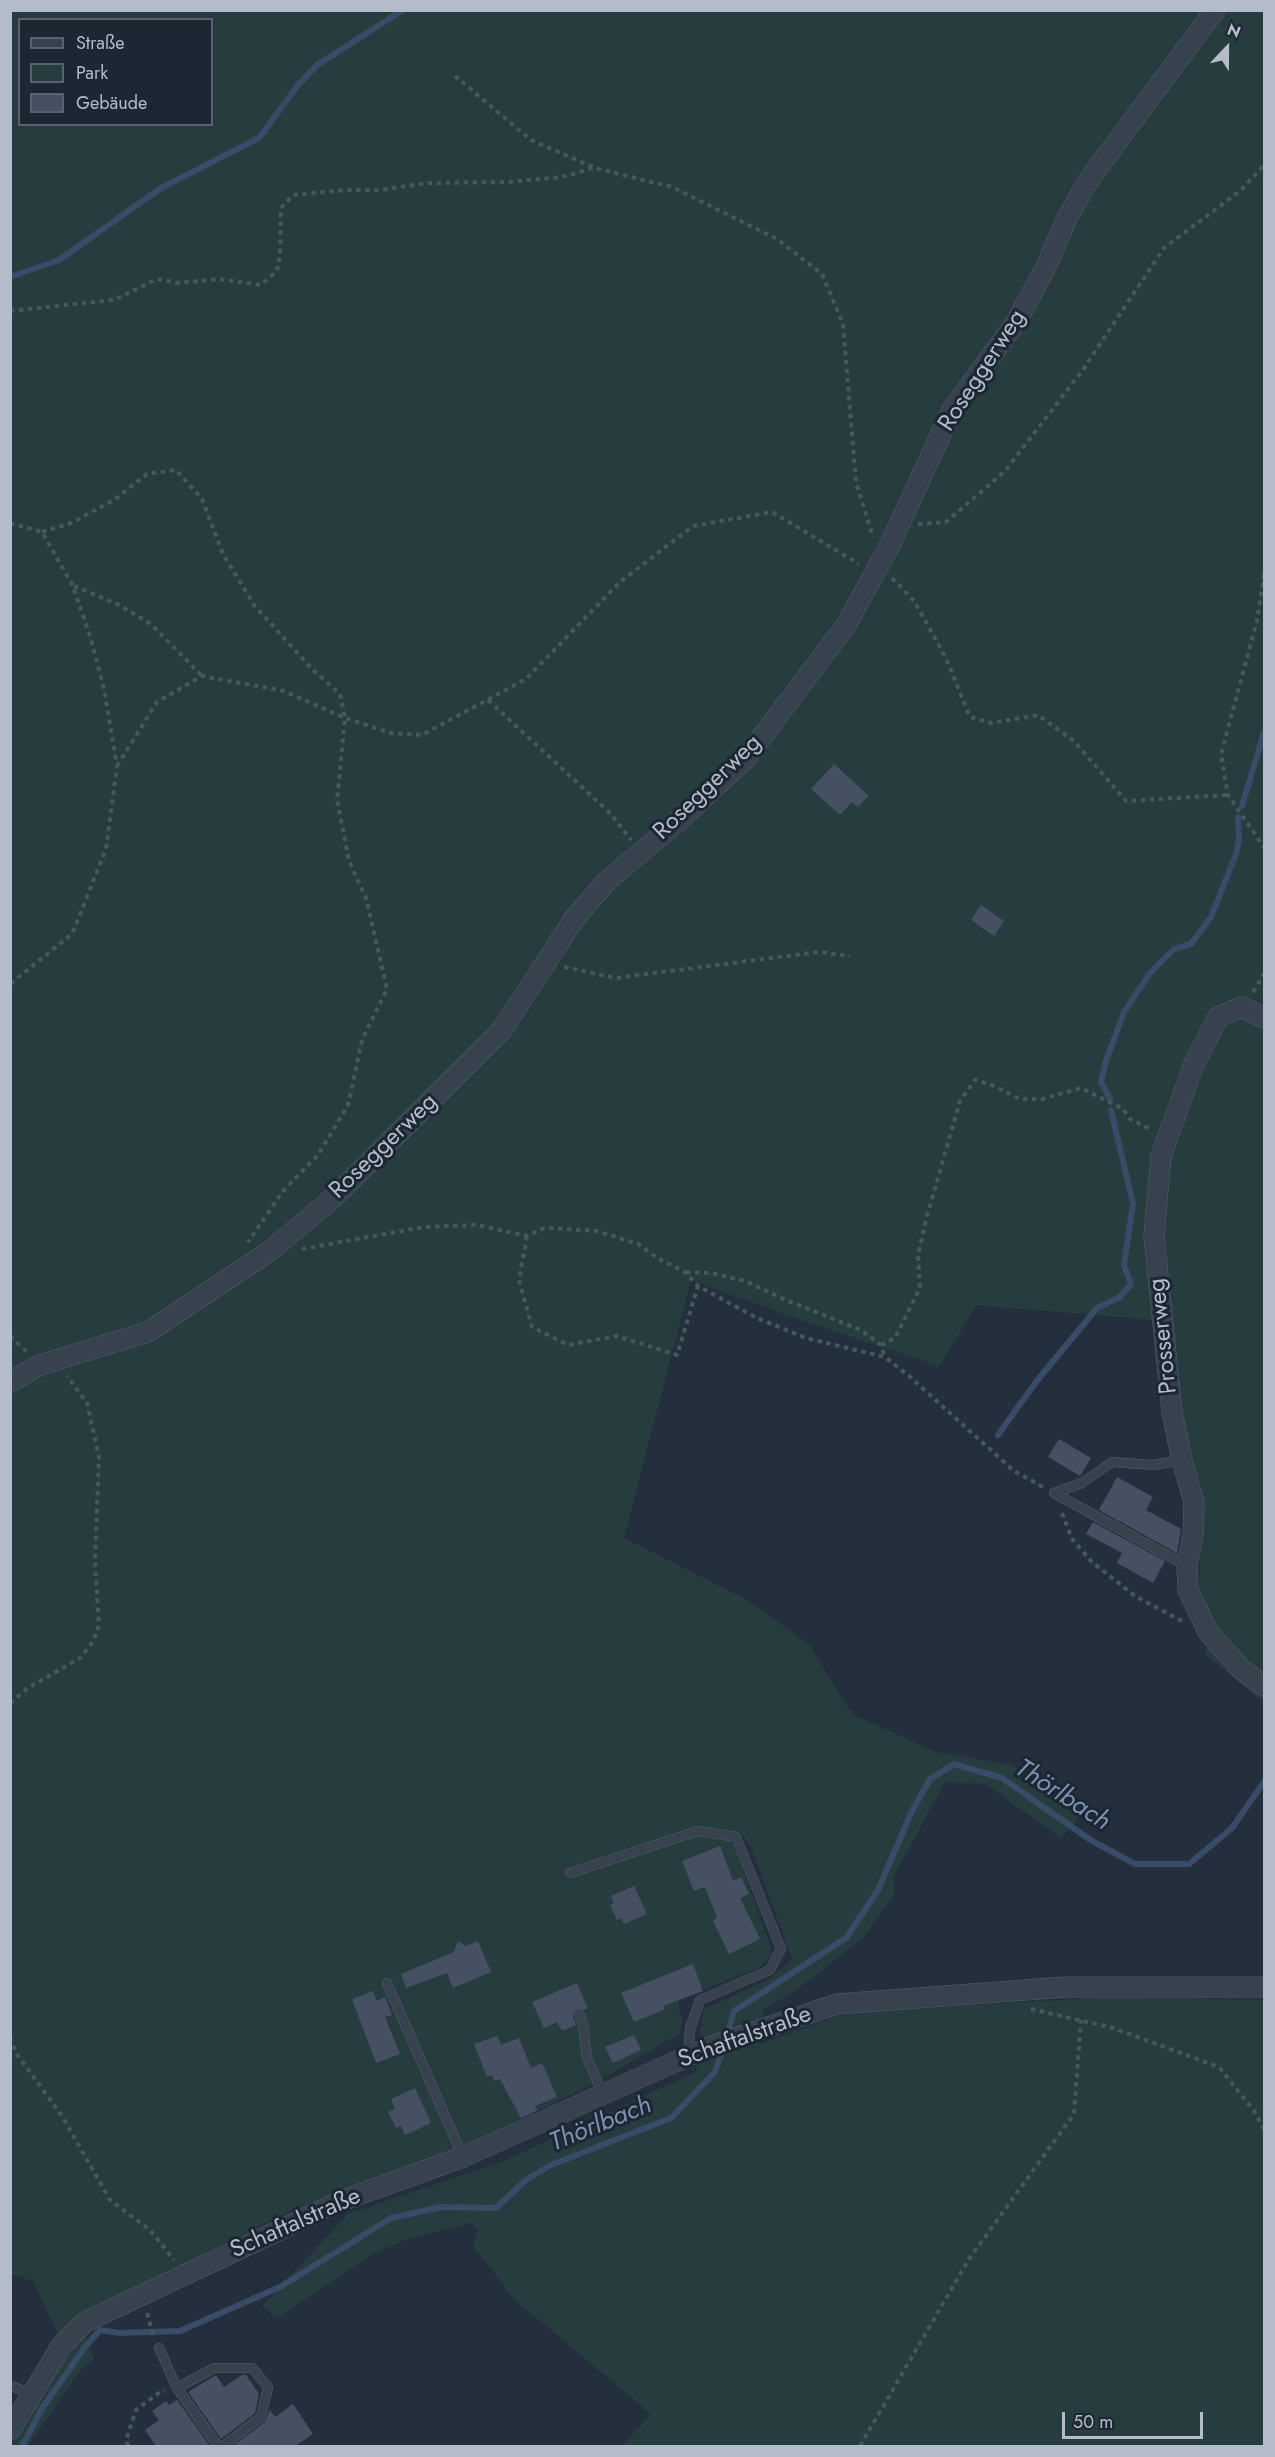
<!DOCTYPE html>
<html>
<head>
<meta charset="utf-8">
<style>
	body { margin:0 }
	#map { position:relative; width:1275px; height:2457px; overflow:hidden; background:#242f3e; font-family:Jost,sans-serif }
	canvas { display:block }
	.frame { position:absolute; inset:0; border:12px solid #b4bcc9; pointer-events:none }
	.legend { position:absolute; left:18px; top:18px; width:195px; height:108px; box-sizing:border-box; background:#1d2633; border:2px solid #59626f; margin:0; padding:8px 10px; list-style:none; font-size:18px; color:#b4bcc9 }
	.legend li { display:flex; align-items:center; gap:12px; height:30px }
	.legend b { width:30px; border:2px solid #59626f }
	.north { position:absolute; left:1197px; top:18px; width:60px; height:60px; -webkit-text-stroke:4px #1d2633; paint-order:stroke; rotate:22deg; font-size:16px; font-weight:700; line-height:24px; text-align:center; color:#b4bcc9 }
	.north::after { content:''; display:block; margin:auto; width:21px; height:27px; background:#b4bcc9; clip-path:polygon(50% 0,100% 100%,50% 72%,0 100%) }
	.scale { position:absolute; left:1062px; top:2412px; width:141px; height:27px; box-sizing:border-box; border:3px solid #b4bcc9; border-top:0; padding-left:8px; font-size:18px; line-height:21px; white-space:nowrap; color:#b4bcc9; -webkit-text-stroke:4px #1d2633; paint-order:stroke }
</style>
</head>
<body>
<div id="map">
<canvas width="1275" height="2457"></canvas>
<div class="frame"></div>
<ul class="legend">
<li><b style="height:8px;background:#38414e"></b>Straße</li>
<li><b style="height:16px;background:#263c3f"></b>Park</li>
<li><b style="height:16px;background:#455162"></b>Gebäude</li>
</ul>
<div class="north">N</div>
<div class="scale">50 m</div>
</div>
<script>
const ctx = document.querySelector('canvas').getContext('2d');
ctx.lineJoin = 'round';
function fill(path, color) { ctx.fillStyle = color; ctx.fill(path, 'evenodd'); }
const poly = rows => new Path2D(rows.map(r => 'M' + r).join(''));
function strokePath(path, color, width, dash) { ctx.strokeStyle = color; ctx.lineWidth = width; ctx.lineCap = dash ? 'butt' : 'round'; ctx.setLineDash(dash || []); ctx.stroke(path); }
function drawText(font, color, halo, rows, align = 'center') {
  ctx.font = font + ' Jost,sans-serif'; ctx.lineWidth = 6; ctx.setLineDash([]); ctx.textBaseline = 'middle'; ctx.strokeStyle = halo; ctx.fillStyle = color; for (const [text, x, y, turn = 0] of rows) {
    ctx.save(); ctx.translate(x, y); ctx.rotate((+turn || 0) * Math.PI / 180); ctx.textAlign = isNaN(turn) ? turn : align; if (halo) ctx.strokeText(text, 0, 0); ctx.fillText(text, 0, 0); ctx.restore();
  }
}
const green = poly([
	[11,11,1264,11,1264,1703,1205,1654,1212,1623,1199,1585,1201,1536,1153,1320,977,1305,939,1366,797,1319,691,1280,624,1538,747,1600,809,1644,844,1702,854,1715,936,1752,1012,1765,1082,1814,1061,1838,985,1784,945,1782,894,1876,894,1895,862,1939,795,1991,763,2010,759,2044,847,2013,1109,1997,1264,2000,1264,2446,622,2446,651,2414,515,2300,473,2246,478,2229,470,2223,405,2240,373,2254,277,2318,262,2306,348,2214,501,2162,696,2072,703,2010,771,1978,792,1959,752,1850,740,1831,725,1835,735,1847,772,1951,770,1958,758,1968,679,2000,679,2010,682,2019,680,2033,595,2083,468,2145,358,2184,289,2212,79,2316,94,2359,80,2371,28,2446,11,2446,73,2347,57,2332,33,2281,10,2274],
	[20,20,212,20,212,124,20,124]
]);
const stream = poly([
	[10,277,59,260,161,188,259,138,298,85,317,65,403,10],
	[1242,806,1264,732],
	[1110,1099,1101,1082,1106,1061,1124,1012,1150,973,1174,949,1191,944,1211,917,1236,854,1239,840,1238,817],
	[998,1435,1036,1382,1097,1308,1120,1297,1131,1284,1124,1265,1133,1204,1111,1110],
	[726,2038,734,2011,846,1938,878,1890,912,1811,930,1779,954,1764,1002,1778,1092,1841,1135,1864,1189,1864,1232,1828,1264,1782],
	[22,2446,43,2407,85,2347,100,2330,120,2333,180,2331,280,2287,391,2218,441,2207,496,2208,526,2180,551,2165,671,2118,715,2072,723,2048]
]);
const building = poly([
	[834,764,869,796,858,807,852,802,840,815,811,789],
	[981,905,1004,921,994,936,971,920],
	[1059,1439,1091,1458,1080,1476,1048,1457],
	[1117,1477,1153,1497,1146,1510,1181,1529,1177,1553,1099,1510],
	[1093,1522,1165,1561,1153,1583,1117,1563,1122,1553,1086,1534],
	[720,1846,733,1881,741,1877,749,1894,740,1898,760,1939,729,1954,713,1921,717,1918,705,1887,694,1891,682,1861],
	[634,1886,647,1914,624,1924,621,1918,617,1920,610,1905,614,1903,611,1896],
	[458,1941,466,1946,478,1941,491,1972,453,1988,447,1973,406,1988,401,1974,454,1952],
	[693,1964,703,1991,664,2006,665,2009,634,2022,621,1993],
	[577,1983,588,2009,576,2010,573,2016,576,2025,562,2031,557,2022,544,2028,532,2002],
	[373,1991,377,2001,385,1997,392,2015,385,2017,400,2054,376,2063,352,1999],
	[634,2035,641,2050,613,2063,605,2047],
	[497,2036,501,2045,519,2038,531,2068,542,2063,557,2097,535,2106,538,2110,521,2118,500,2079,494,2081,492,2075,487,2077,474,2044],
	[415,2088,431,2123,405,2135,401,2126,396,2128,388,2112,395,2109,391,2099],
	[216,2375,224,2387,242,2375,246,2375,259,2394,255,2413,221,2439,188,2392],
	[177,2400,210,2446,156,2446,145,2430,159,2420,152,2411,166,2401,169,2405],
	[293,2404,313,2434,295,2446,233,2446,265,2422,270,2410,275,2417]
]);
const path = poly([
	[455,76,531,140,595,168,672,187,777,239,822,274,843,324,856,482,873,537],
	[10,311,114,300,157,279,179,283,219,279,261,285,277,271,280,254,281,208,293,195,347,190,379,190,428,183,509,182,562,177,594,168],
	[10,523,42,532,73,586,90,636,104,689,117,766,106,849,72,934,10,984],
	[918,524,946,522,1005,471,1082,371,1164,248,1240,191,1264,165],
	[42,532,71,523,114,500,147,474,176,470,202,499,223,554,254,605,312,669,340,694,345,718,337,800,349,861,366,898,387,989,362,1040,348,1105,318,1155,283,1191,248,1242],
	[1264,574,1257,621,1221,754,1228,795,1264,847],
	[892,578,914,601,945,656,970,717,991,723,1038,715,1074,741,1126,801,1228,795],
	[74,586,117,604,151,624,202,676],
	[488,700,611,814,631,840],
	[117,766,157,702,202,676,284,691,345,718,391,733,422,735,526,679,620,582,693,526,772,512,859,564],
	[564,967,616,978,818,952,850,956],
	[1253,992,1264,974],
	[527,1236,519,1280,532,1327,568,1345,617,1336,677,1355,698,1286],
	[302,1249,424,1227,477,1225,527,1236,544,1228,597,1231,638,1244,657,1258,685,1272,698,1286,757,1318,806,1338,885,1357,909,1376,1014,1471,1043,1487],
	[686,1272,711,1273,745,1281,786,1300,861,1330,881,1345,885,1357],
	[10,1336,27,1352],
	[881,1345,895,1338,920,1288,918,1255,927,1216,960,1101,975,1080,992,1085,1020,1099,1042,1099,1081,1088,1123,1109,1130,1119,1152,1130],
	[1062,1513,1072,1539,1092,1562,1135,1596,1182,1621],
	[10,1703,28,1688,80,1658,93,1642,99,1625,95,1562,99,1457,87,1403,67,1376],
	[10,1893,10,1904],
	[1031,2009,1113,2028,1219,2067,1254,2111,1264,2129],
	[10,2037,16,2053,62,2116,110,2200,150,2230,174,2260],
	[147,2313,154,2337],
	[128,2446,126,2440,136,2410,160,2392,165,2391],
	[860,2446,969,2259,1074,2114,1081,2020]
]);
const lane = poly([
	[1054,1493,1187,1566],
	[1054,1493,1082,1483,1112,1462,1153,1465,1182,1460],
	[570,1873,698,1831,736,1837,781,1949,770,1970,700,2000,690,2029,688,2055],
	[387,1983,463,2157],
	[580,2015,583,2026,587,2058,603,2094],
	[159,2348,177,2388,218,2446],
	[10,2385,33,2396],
	[177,2388,214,2368,252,2368,268,2387,261,2417,223,2446]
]);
const street = poly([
	[1264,1018,1242,1007,1218,1017,1194,1064,1161,1156,1154,1236,1172,1412,1182,1460,1194,1503,1193,1535,1187,1566,1188,1590,1208,1632,1241,1669,1264,1686],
	[10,1382,40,1365,148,1332,270,1251,333,1198,502,1030,574,919,607,881,684,816,746,758,846,625,889,547,952,410,1016,322,1045,269,1067,218,1088,181,1215,10],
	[10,2430,62,2345,85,2322,341,2201,463,2157,704,2049,739,2037,837,2004,1066,1987,1264,1987]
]);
const streetNames = [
	["Roseggerweg",983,371,-57],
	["Roseggerweg",708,788,-44],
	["Roseggerweg",384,1147,-44],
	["Prosserweg",1164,1336,-96],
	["Schaftalstraße",745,2038,-20],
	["Schaftalstraße",296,2224,-24]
];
const waterNames = [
	["Thörlbach",1062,1796,33],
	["Thörlbach",601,2125,-22]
];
fill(green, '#263c3f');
strokePath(stream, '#394c67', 6);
fill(building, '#455162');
strokePath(lane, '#565f6c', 10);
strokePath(street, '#565f6c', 21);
strokePath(path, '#44595c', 4, [4.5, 4.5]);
strokePath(lane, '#38414e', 9);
strokePath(street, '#38414e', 20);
drawText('24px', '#b4bcc9', '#1d2633', streetNames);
drawText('italic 26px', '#7c92b1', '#1d2633', waterNames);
</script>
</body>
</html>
